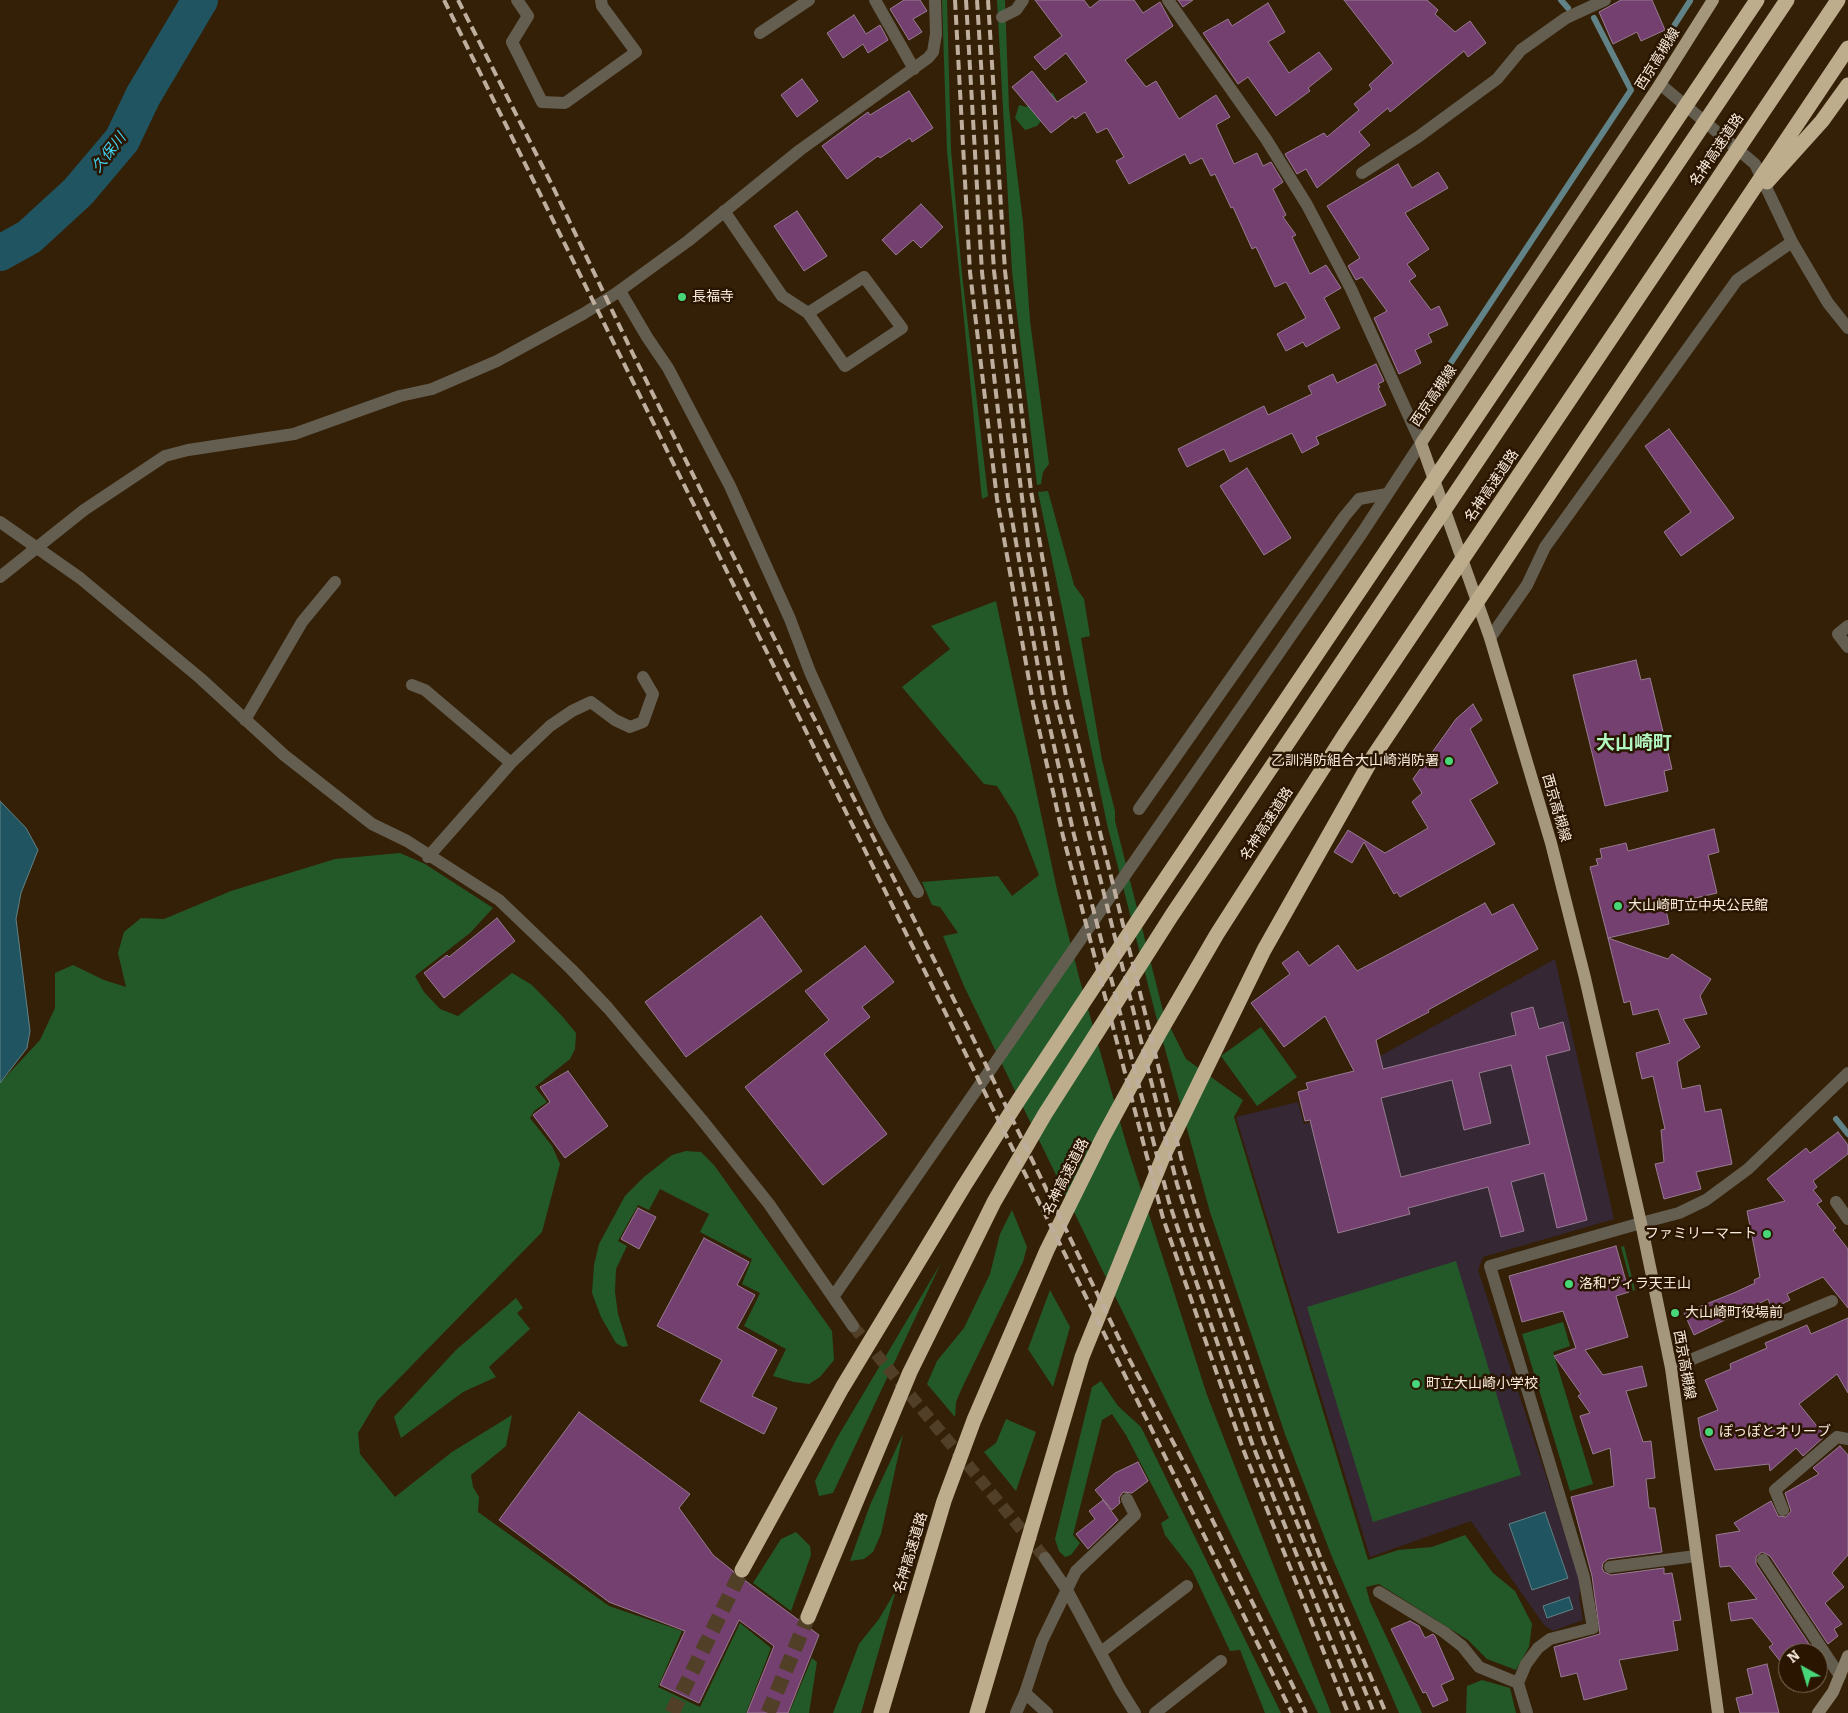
<!DOCTYPE html>
<html>
<head>
<meta charset="utf-8">
<style>
	body { margin:0 }
	#map { position:relative; width:1848px; height:1713px; overflow:hidden; background:#342007; font-family:Bitter,serif }
	canvas { display:block }
	.north { position:absolute; left:1778px; top:1643px; width:50px; height:50px; box-sizing:border-box; background:#2a1600; border:1px solid #7d6c59; border-radius:50%; rotate:321deg; font-size:14px; font-weight:700; line-height:20px; text-align:center; color:#faecde }
	.north::after { content:''; display:block; margin:auto; width:18px; height:22px; background:#47d779; clip-path:polygon(50% 0,100% 100%,50% 72%,0 100%) }
</style>
</head>
<body>
<div id="map">
<canvas width="1848" height="1713"></canvas>
<div class="north">N</div>
</div>
<script>
const ctx = document.querySelector('canvas').getContext('2d');
ctx.lineJoin = 'round';
function fill(path, color) { ctx.fillStyle = color; ctx.fill(path, 'evenodd'); }
const poly = rows => new Path2D(rows.map(r => 'M' + r).join(''));
function strokePath(path, color, width, dash) { ctx.strokeStyle = color; ctx.lineWidth = width; ctx.lineCap = dash ? 'butt' : 'round'; ctx.setLineDash(dash || []); ctx.stroke(path); }
function drawText(font, color, halo, rows, align = 'center') {
  ctx.font = font + ' Bitter,"Noto Sans JP",serif'; ctx.lineWidth = 5; ctx.setLineDash([]); ctx.textBaseline = 'middle'; ctx.strokeStyle = halo; ctx.fillStyle = color; for (const [text, x, y, turn = 0] of rows) {
    ctx.save(); ctx.translate(x, y); ctx.rotate((+turn || 0) * Math.PI / 180); ctx.textAlign = isNaN(turn) ? turn : align; if (halo) ctx.strokeText(text, 0, 0); ctx.fillText(text, 0, 0); ctx.restore();
  }
}
const education = poly([
	[1555,959,1614,1219,1483,1257,1478,1270,1581,1582,1579,1597,1583,1620,1553,1631,1544,1625,1471,1521,1370,1557,1236,1117,1298,1102,1304,1124,1371,1107,1362,1066]
]);
const green = poly([
	[942,0,947,0,951,150,962,274,988,496,982,499,947,151],
	[997,0,1005,0,1009,109,1023,222,1030,321,1049,464,1043,472,1041,484,1037,485,1012,271],
	[1045,93,1053,93,1057,101,1037,126,1025,130,1015,118,1019,105,1026,107],
	[1048,491,1074,585,1084,599,1090,636,1081,638,1102,760,1115,811,1115,821,1164,1015,1186,1059,1243,1100,1234,1117,1368,1560,1398,1550,1432,1547,1465,1535,1493,1573,1515,1591,1532,1624,1529,1647,1516,1670,1487,1659,1468,1640,1379,1584,1366,1587,1370,1602,1422,1713,1399,1713,1332,1557,1285,1434,1210,1212,1157,1020,1107,824,1038,492],
	[996,601,1057,890,1079,977,1126,1143,1207,1395,1331,1713,1318,1713,964,986,943,936,958,933,940,907,932,905,922,882,998,876,1012,896,1039,875,1016,816,997,786,984,784,902,687,950,649,931,626],
	[400,853,425,864,493,908,470,933,415,976,424,992,440,1009,458,1016,512,973,532,985,562,1016,576,1033,575,1049,570,1059,535,1087,547,1102,534,1111,530,1118,552,1146,560,1164,542,1232,377,1401,358,1433,360,1454,395,1497,452,1452,512,1415,506,1446,471,1475,473,1487,479,1497,478,1512,609,1606,682,1631,658,1687,700,1707,740,1623,771,1648,746,1713,0,1713,0,1083,40,1040,55,1008,55,973,73,965,104,980,126,987,118,953,124,932,141,918,164,919,231,891,335,859],
	[1261,1027,1297,1077,1257,1106,1221,1056],
	[686,1151,701,1152,714,1165,832,1331,834,1360,820,1377,809,1384,794,1382,773,1376,786,1349,744,1326,760,1293,742,1284,752,1259,700,1232,709,1214,660,1189,649,1210,638,1205,618,1241,627,1246,616,1269,615,1292,618,1314,628,1346,623,1347,616,1343,601,1317,592,1293,594,1265,599,1244,625,1196,644,1177,672,1155],
	[1012,1210,1027,1247,1023,1262,961,1390,956,1402,955,1417,927,1384,937,1361,964,1328,990,1274,1000,1234],
	[1624,1246,1635,1290,1633,1291,1621,1247],
	[1456,1261,1521,1475,1373,1522,1307,1307],
	[941,1263,833,1493,819,1496,815,1481,837,1438],
	[1050,1290,1070,1327,1053,1387,1028,1349],
	[516,1298,523,1308,517,1313,530,1329,489,1367,496,1377,463,1392,401,1438,394,1417,456,1350],
	[1563,1322,1570,1346,1553,1352,1593,1484,1570,1491,1522,1334],
	[1101,1381,1118,1406,1141,1427,1281,1713,1265,1713,1240,1650,1230,1651,1192,1570,1165,1535,1161,1523,1169,1518,1126,1435,1112,1414,1102,1420,1073,1535,1080,1543,1071,1555,1065,1557,1059,1551,1055,1539,1092,1387],
	[1006,1419,1036,1432,1016,1491,984,1452,996,1443],
	[903,1434,881,1534,873,1552,864,1559,850,1561,870,1505],
	[796,1532,810,1546,811,1555,791,1611,753,1583,781,1539],
	[896,1590,861,1713,833,1713,859,1644,879,1619],
	[812,1658,817,1662,809,1713,789,1713],
	[1482,1680,1510,1688,1516,1713,1466,1713,1467,1686]
]);
const water = poly([
	[0,801,26,828,38,850,21,893,16,919,30,1031,27,1048,0,1083,0,801],
	[1545,1512,1568,1578,1532,1590,1509,1524,1545,1512],
	[1569,1597,1573,1609,1547,1618,1543,1606,1569,1597]
]);
const stream = poly([
	[1561,0,1568,8],
	[1640,79,1690,1],
	[1419,411,1631,90,1594,18],
	[1836,1119,1848,1134]
]);
const river = poly([
	[0,253,29,237,78,192,122,140,143,96,200,0]
]);
const building = poly([
	[904,0,920,0,927,11,913,19,922,32,909,40,890,9,904,0],
	[1035,0,1084,0,1090,8,1100,0,1134,0,1143,13,1160,2,1173,26,1125,60,1146,87,1156,81,1179,119,1216,95,1230,117,1216,125,1234,164,1257,153,1263,166,1271,162,1283,182,1273,189,1286,215,1283,217,1296,235,1292,237,1310,274,1326,265,1341,288,1324,298,1340,328,1306,347,1303,342,1286,351,1277,334,1306,318,1286,282,1275,287,1256,247,1252,249,1233,207,1231,208,1215,174,1211,176,1202,158,1190,164,1185,154,1129,184,1116,161,1124,157,1107,128,1097,133,1085,112,1075,119,1073,116,1051,133,1012,87,1032,71,1057,102,1087,82,1066,53,1045,70,1034,57,1062,36,1035,0],
	[1178,0,1193,0,1183,7,1178,0],
	[1344,0,1427,0,1438,10,1435,14,1455,32,1470,21,1486,43,1468,57,1464,51,1390,112,1388,108,1359,132,1370,145,1317,188,1306,169,1297,174,1285,154,1324,133,1327,137,1359,110,1354,104,1372,89,1369,85,1393,63,1344,0],
	[1621,0,1652,0,1665,30,1641,41,1637,32,1613,44,1599,12,1621,0],
	[1268,3,1285,32,1268,42,1289,73,1319,52,1332,69,1308,88,1310,91,1276,116,1248,77,1238,84,1203,33,1228,19,1232,26,1268,3],
	[854,15,866,34,880,25,888,40,868,53,863,44,843,58,827,33,854,15],
	[802,79,818,101,797,117,781,95,802,79],
	[909,91,933,128,912,142,910,138,880,158,878,156,847,179,822,146,868,112,870,115,909,91],
	[1398,164,1412,188,1438,172,1448,188,1405,213,1429,249,1407,264,1416,276,1409,281,1431,310,1439,306,1448,325,1428,334,1432,342,1415,350,1421,363,1399,374,1374,318,1387,311,1362,277,1356,280,1348,266,1360,258,1327,206,1398,164],
	[921,204,943,227,921,248,913,240,896,255,882,240,921,204],
	[797,211,827,256,804,271,774,226,797,211],
	[1376,364,1384,381,1378,384,1380,387,1378,388,1386,405,1316,437,1319,444,1302,453,1292,433,1230,462,1224,449,1187,467,1178,449,1264,406,1268,415,1312,394,1308,386,1333,374,1337,383,1376,364],
	[1669,429,1734,518,1681,556,1664,532,1691,512,1645,446,1669,429],
	[1247,468,1291,538,1264,555,1220,486,1247,468],
	[1636,660,1641,680,1650,678,1672,769,1664,771,1668,791,1605,806,1573,675,1636,660],
	[1473,704,1482,720,1470,729,1498,783,1470,800,1495,844,1400,897,1397,892,1394,894,1364,842,1352,863,1334,852,1348,830,1385,853,1428,828,1412,802,1422,793,1413,779,1456,719,1473,704],
	[1714,829,1719,852,1708,855,1717,893,1665,905,1669,924,1608,938,1590,867,1598,865,1596,859,1602,858,1600,849,1626,843,1628,851,1714,829],
	[1485,903,1492,915,1513,904,1538,949,1428,1010,1429,1012,1376,1040,1383,1069,1516,1035,1511,1013,1533,1007,1539,1029,1563,1022,1570,1050,1546,1056,1587,1220,1557,1228,1544,1173,1511,1182,1524,1231,1501,1237,1488,1187,1408,1208,1410,1214,1338,1233,1310,1120,1305,1121,1298,1092,1308,1089,1306,1083,1354,1071,1325,1016,1284,1047,1251,1003,1290,974,1282,963,1298,951,1309,966,1338,945,1357,971,1485,903],
	[1511,1065,1530,1144,1401,1177,1381,1098,1452,1080,1464,1130,1491,1123,1479,1073,1511,1065],
	[761,916,802,971,686,1057,645,1002,761,916],
	[497,918,515,941,444,998,424,973,447,955,449,957,497,918],
	[1608,938,1668,959,1672,954,1711,979,1700,996,1707,1014,1683,1019,1700,1047,1677,1062,1682,1089,1700,1085,1705,1112,1721,1109,1732,1164,1696,1172,1701,1189,1664,1199,1655,1164,1664,1162,1661,1130,1665,1129,1653,1076,1642,1079,1636,1053,1670,1043,1658,1009,1633,1015,1630,1001,1624,1003,1608,938],
	[865,946,894,982,862,1007,870,1017,824,1054,887,1134,823,1185,745,1087,829,1020,805,991,865,946],
	[568,1071,608,1126,565,1158,533,1115,550,1102,540,1087,568,1071],
	[1838,1132,1848,1145,1848,1154,1813,1181,1817,1187,1813,1190,1822,1201,1817,1204,1836,1228,1833,1230,1848,1249,1848,1308,1823,1277,1787,1294,1790,1300,1772,1309,1768,1299,1694,1335,1684,1313,1736,1292,1755,1283,1754,1280,1760,1277,1747,1211,1785,1201,1767,1179,1806,1148,1810,1153,1838,1132],
	[638,1208,656,1217,639,1249,621,1239,638,1208],
	[704,1238,749,1262,737,1285,755,1295,737,1328,777,1350,752,1396,777,1408,764,1434,700,1401,722,1360,657,1326,704,1238],
	[1616,1246,1629,1292,1616,1296,1628,1337,1585,1350,1603,1375,1642,1366,1647,1386,1626,1391,1643,1442,1651,1441,1655,1478,1646,1479,1649,1508,1655,1508,1662,1552,1608,1559,1603,1563,1602,1568,1604,1572,1611,1575,1664,1568,1664,1574,1672,1573,1681,1620,1673,1621,1678,1650,1619,1660,1627,1689,1584,1700,1577,1673,1561,1677,1554,1647,1600,1634,1592,1576,1571,1497,1614,1486,1610,1448,1593,1454,1580,1416,1590,1413,1578,1396,1581,1394,1554,1356,1576,1348,1563,1311,1522,1322,1509,1276,1616,1246],
	[1848,1318,1848,1393,1837,1374,1799,1404,1825,1436,1803,1456,1796,1448,1770,1471,1769,1464,1715,1470,1701,1437,1698,1418,1718,1410,1705,1380,1731,1369,1730,1364,1767,1348,1765,1343,1807,1325,1811,1334,1848,1318],
	[579,1412,690,1494,679,1508,713,1555,733,1571,737,1578,743,1579,819,1635,788,1713,747,1713,774,1646,739,1620,699,1703,660,1685,685,1631,609,1602,499,1520,579,1412],
	[1840,1446,1848,1455,1848,1555,1832,1573,1844,1587,1825,1603,1842,1624,1834,1629,1838,1636,1828,1644,1770,1556,1762,1552,1756,1557,1756,1564,1815,1653,1788,1653,1788,1671,1769,1647,1773,1644,1752,1618,1731,1621,1728,1603,1757,1599,1730,1566,1720,1567,1716,1535,1740,1531,1734,1523,1771,1501,1778,1516,1786,1517,1791,1511,1785,1493,1819,1474,1813,1468,1840,1446],
	[1138,1462,1148,1481,1132,1493,1123,1492,1119,1498,1120,1503,1112,1510,1095,1490,1115,1473,1138,1462],
	[1103,1500,1118,1520,1088,1549,1076,1534,1095,1519,1089,1511,1103,1500],
	[1410,1621,1419,1626,1425,1638,1433,1634,1435,1636,1454,1679,1441,1685,1448,1700,1433,1707,1426,1692,1423,1693,1391,1629,1410,1621],
	[1767,1664,1779,1713,1740,1713,1736,1698,1753,1694,1747,1669,1767,1664]
]);
const minorTunnel = poly([
	[853,1326,1045,1558]
]);
const motorwayTunnel = poly([
	[672,1713,742,1570],
	[768,1713,808,1617]
]);
const minor = poly([
	[517,0,528,16,512,42,542,102,565,103,636,52,602,6,601,0],
	[875,0,914,69],
	[1168,0,1266,139,1307,205,1351,289,1421,443],
	[1002,17,1016,10,1023,0],
	[760,33,809,0],
	[1660,84,1755,164,1792,242],
	[1362,173,1418,137,1497,79,1521,50,1566,18,1605,0],
	[724,211,782,296,808,313,845,366,902,328,864,277,808,313],
	[620,291,647,337,668,368,730,486,790,619,810,672,841,740,880,823,918,892],
	[0,522,80,578,200,678,284,755,372,824,407,841,499,900,571,969,608,1008,702,1120],
	[0,577,84,510,165,456,188,450,294,434,400,396,432,389,497,361,583,314,615,294,688,241,800,150,928,58,933,52,936,34,935,0],
	[1848,626,1838,634,1848,647],
	[1490,638,1527,585,1545,547,1737,280,1792,242,1828,303,1848,328],
	[412,685,425,690,511,763],
	[245,720,302,622,335,582],
	[1139,809,1344,517,1359,499,1387,494],
	[428,857,511,763,550,726,572,711,591,702,615,720,630,727,643,722,653,694,643,677],
	[1836,1202,1848,1219],
	[1671,1368,1832,1301],
	[1783,1510,1775,1490,1837,1437,1848,1439],
	[1045,1558,1067,1590,1120,1689,1135,1713],
	[1763,1560,1840,1676],
	[1610,1567,1696,1556],
	[1379,1592,1444,1632,1462,1646,1479,1667,1518,1683],
	[1101,1652,1187,1586],
	[1025,1693,1047,1713],
	[1016,1713,1025,1693,1042,1641,1076,1571,1135,1515,1127,1499],
	[1155,1713,1221,1661],
	[1527,1713,1518,1683,1526,1664,1538,1648,1550,1639,1593,1628,1584,1577,1490,1266,1641,1223]
]);
const tertiary = poly([
	[702,1120,769,1204,853,1326],
	[1641,1223,1679,1213,1706,1200,1748,1169,1848,1073],
	[833,1297,1362,533,1421,443]
]);
const secondary = poly([
	[1818,1713,1833,1692,1848,1656]
]);
const primary = poly([
	[1713,0,1660,84,1421,443,1490,638,1551,843,1585,978,1641,1223,1671,1368,1718,1713]
]);
const motorway = poly([
	[1767,182,1822,121,1848,85],
	[742,1570,842,1388,964,1186,1018,1101,1154,896,1757,0],
	[808,1617,910,1372,994,1202,1045,1114,1172,915,1787,0],
	[881,1713,944,1501,974,1420,1047,1250,1103,1137,1160,1032,1217,934,1343,737,1838,0],
	[977,1713,1082,1357,1163,1157,1264,950,1373,757,1848,48]
]);
const rail = poly([
	[444,0,1292,1713],
	[458,0,553,187,632,352,968,1028,1125,1351,1193,1480,1306,1713],
	[955,0,970,272,997,499,1033,703,1063,836,1163,1218,1243,1449,1348,1713],
	[966,0,982,272,1008,497,1044,701,1074,835,1169,1202,1180,1235,1253,1446,1360,1713],
	[977,0,994,271,1029,554,1055,699,1177,1184,1191,1228,1264,1441,1374,1713],
	[988,0,1005,271,1031,491,1066,696,1183,1165,1200,1221,1275,1437,1322,1562,1386,1713]
]);
const markers = [
	[682,297,5,"#47d779"],
	[1449,761,5,"#47d779"],
	[1618,906,5,"#47d779"],
	[1767,1234,5,"#47d779"],
	[1569,1284,5,"#47d779"],
	[1675,1313,5,"#47d779"],
	[1416,1384,5,"#47d779"],
	[1709,1432,5,"#47d779"]
];
const streetNames = [
	["西京高槻線",1658,59,-58],
	["名神高速道路",1717,150,-56],
	["西京高槻線",1434,396,-56],
	["名神高速道路",1492,486,-56],
	["西京高槻線",1556,808,74],
	["名神高速道路",1267,824,-57],
	["名神高速道路",1066,1177,-63],
	["西京高槻線",1684,1365,80],
	["名神高速道路",911,1553,-73]
];
const poiNames = [
	["長福寺",692,297],
	["乙訓消防組合大山崎消防署",1439,761,"right"],
	["大山崎町立中央公民館",1628,906],
	["ファミリーマート",1757,1234,"right"],
	["洛和ヴィラ天王山",1579,1284],
	["大山崎町役場前",1685,1313],
	["町立大山崎小学校",1426,1384],
	["ぽっぽとオリーブ",1719,1432]
];
const waterNames = [
	["久保川",109,153,-52]
];
const districtNames = [
	["大山崎町",1634,744]
];
fill(education, '#352733');
fill(green, '#235929');
fill(water, '#1f5460');
strokePath(water, '#618286', 1);
strokePath(stream, '#618286', 6);
strokePath(river, '#1f5460', 36);
fill(building, '#74406f');
strokePath(building, '#977b93', 1);
strokePath(minorTunnel, '#523f27', 12, [12, 6]);
strokePath(motorwayTunnel, '#523f27', 15, [15, 8]);
strokePath(minor, '#645e51', 12);
strokePath(tertiary, '#645e51', 12);
strokePath(secondary, '#887e69', 12);
strokePath(primary, '#a4977c', 12);
strokePath(motorway, '#bead8d', 15);
strokePath(rail, '#beae9d', 4, [10, 5]);
for (const [x, y, r, color] of markers) { const dot = new Path2D(); dot.arc(x, y, r, 0, 2 * Math.PI); ctx.fillStyle = color; ctx.fill(dot); strokePath(dot, '#2a1600', 2); }
drawText('14px', '#faecde', '#2a1600', streetNames);
drawText('14px', '#faecde', '#2a1600', poiNames, 'left');
drawText('italic 15px', '#3fd3f4', '#2a1600', waterNames);
drawText('bold 19px', '#b2f7c2', '#2a1600', districtNames);
</script>
</body>
</html>
